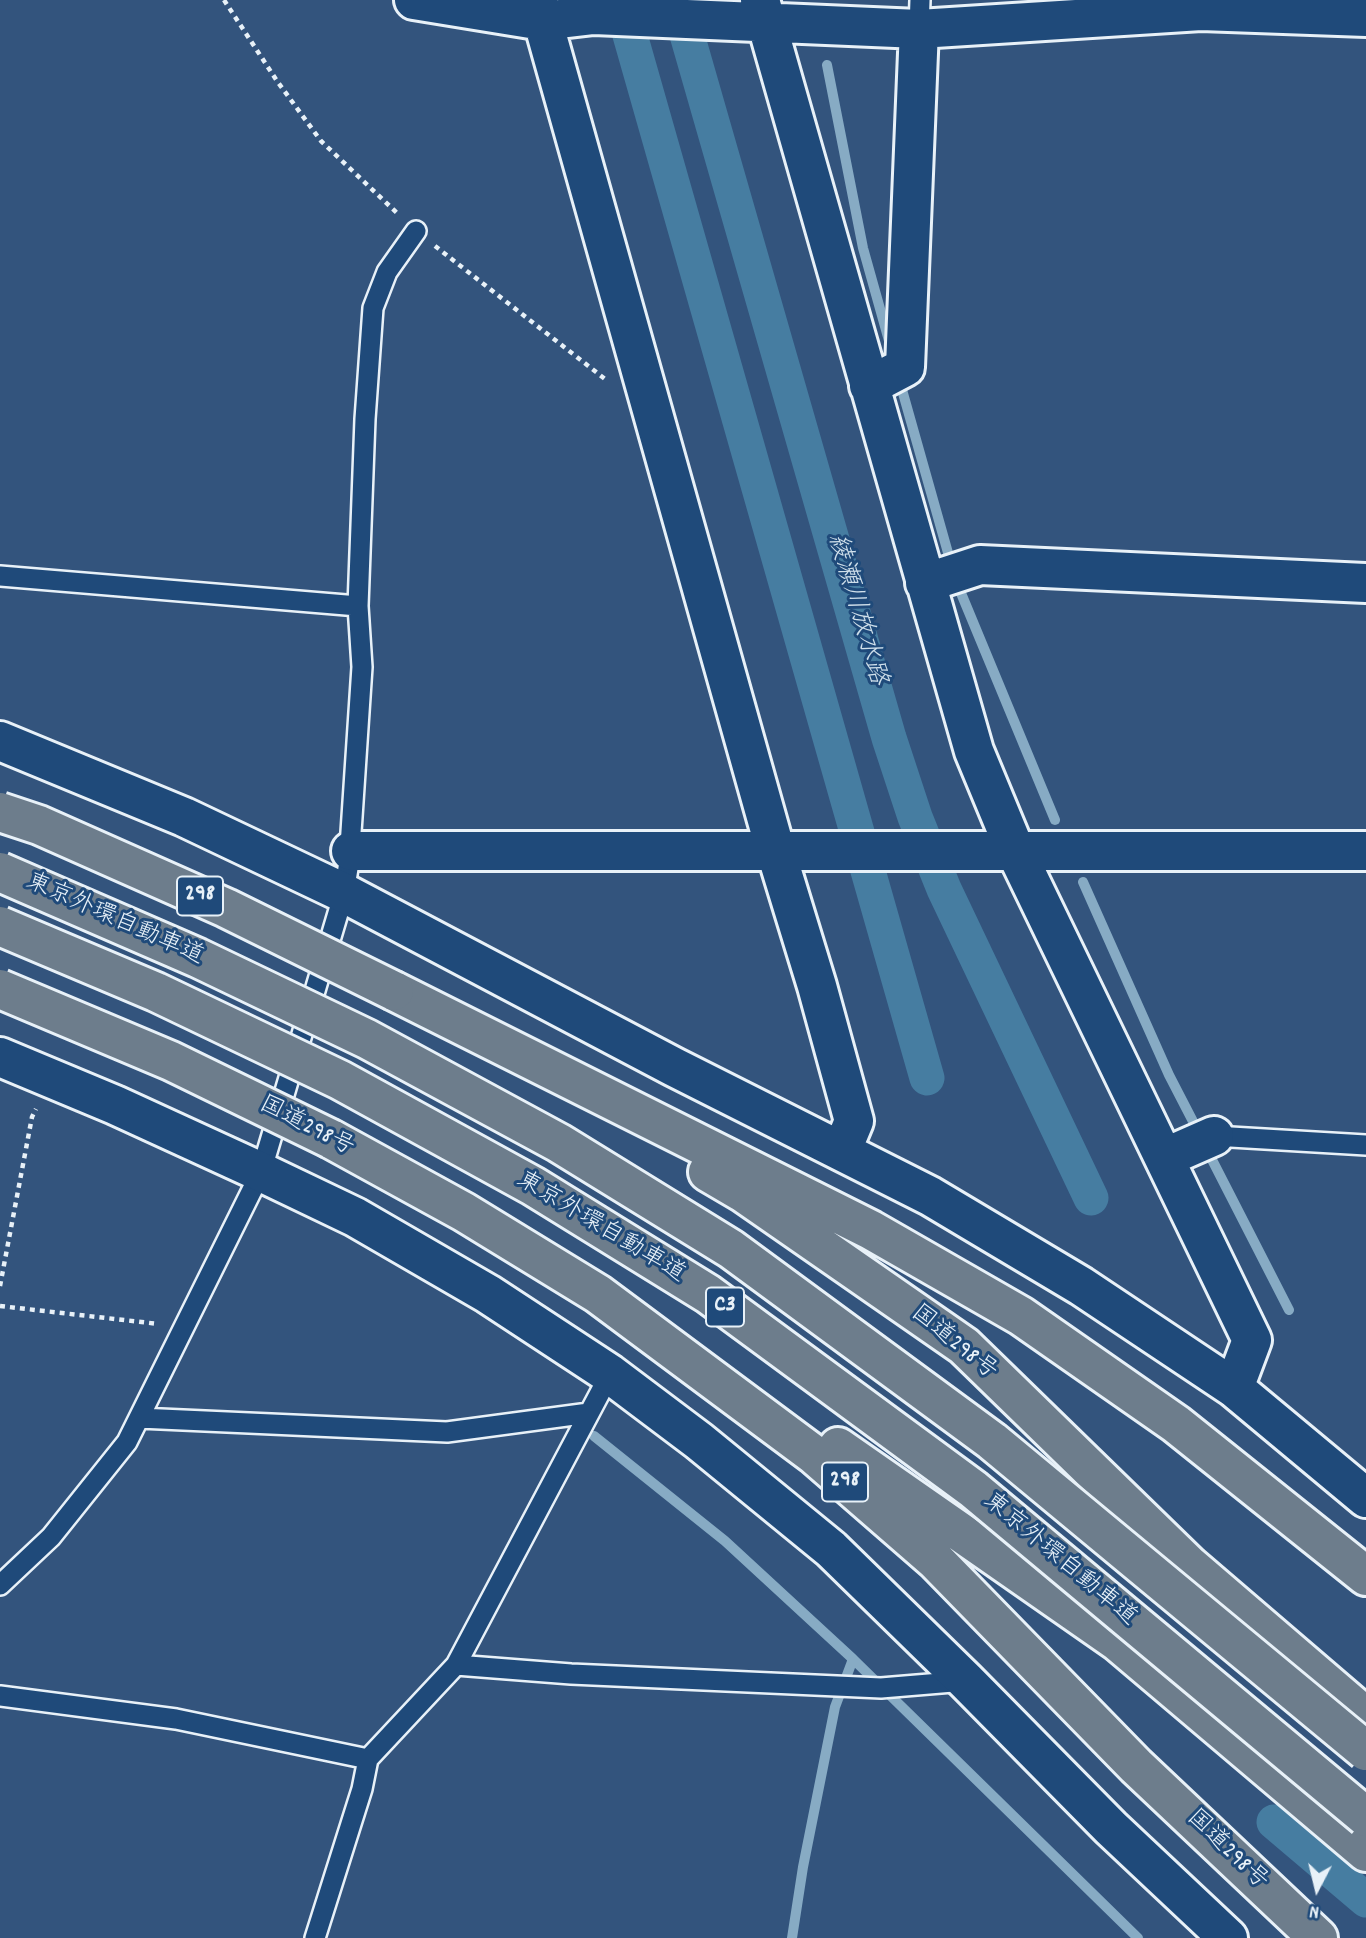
<!DOCTYPE html>
<html>
<head>
<meta charset="utf-8">
<style>
	body { margin:0 }
	#map { position:relative; width:1366px; height:1938px; overflow:hidden; background:#33547d; font-family:Dekko,sans-serif }
	canvas { display:block }
	.north { position:absolute; left:1282px; top:1854px; width:70px; height:70px; -webkit-text-stroke:5px #1f4a7a; paint-order:stroke; rotate:187deg; font-size:19px; font-weight:700; line-height:28px; text-align:center; color:#e8f1f8 }
	.north::after { content:''; display:block; margin:auto; width:24px; height:32px; background:#e8f1f8; clip-path:polygon(50% 0,100% 100%,50% 72%,0 100%) }
</style>
</head>
<body>
<div id="map">
<canvas width="1366" height="1938"></canvas>
<div class="north">N</div>
</div>
<script>
const ctx = document.querySelector('canvas').getContext('2d');
ctx.lineJoin = 'round';
const poly = rows => new Path2D(rows.map(r => 'M' + r).join(''));
function strokePath(path, color, width, dash) { ctx.strokeStyle = color; ctx.lineWidth = width; ctx.lineCap = dash ? 'butt' : 'round'; ctx.setLineDash(dash || []); ctx.stroke(path); }
function drawText(font, color, halo, rows, align = 'center') {
  ctx.font = font + ' Dekko,"Klee One",sans-serif'; ctx.lineWidth = 6; ctx.setLineDash([]); ctx.textBaseline = 'middle'; ctx.strokeStyle = halo; ctx.fillStyle = color; for (const [text, x, y, turn = 0] of rows) {
    ctx.save(); ctx.translate(x, y); ctx.rotate((+turn || 0) * Math.PI / 180); ctx.textAlign = isNaN(turn) ? turn : align; if (halo) ctx.strokeText(text, 0, 0); ctx.fillText(text, 0, 0); ctx.restore();
  }
}
const stream = poly([
	[827,65,863,248,891,348],
	[899,379,952,567],
	[956,581,1055,820],
	[1083,882,1169,1075,1200,1135],
	[1206,1148,1289,1310],
	[594,1436,725,1541,853,1659,1138,1938],
	[792,1938,803,1867,835,1707,853,1659]
]);
const canal = poly([
	[620,0,927,1078],
	[677,0,889,738,915,817,944,889,1091,1198],
	[1274,1822,1366,1900]
]);
const path = poly([
	[224,0,277,81,321,141,397,213],
	[435,246,605,379],
	[0,1286,32,1117,36,1109],
	[0,1306,159,1324]
]);
const lane = poly([
	[919,29,920,0],
	[0,576,358,606],
	[1214,1136,1366,1145],
	[139,1418,447,1432,589,1413],
	[0,1585,51,1537,127,1442,261,1172,344,893,349,862,362,667,358,606,365,419,373,308,387,272,416,231],
	[456,1665,571,1674,881,1688,965,1681],
	[0,1696,176,1719,368,1759],
	[315,1938,362,1789,368,1759,456,1665,610,1374]
]);
const street = poly([
	[414,0,543,21,594,15,919,29,1201,11,1366,17],
	[537,0,776,852,817,986,854,1121,842,1150],
	[760,0,974,751,1015,850,1252,1340,1234,1388],
	[869,386,905,367,919,29],
	[925,583,980,565,1366,583],
	[0,741,184,817,344,893,674,1067,930,1196,1081,1286,1234,1388,1366,1498],
	[351,851,1366,851],
	[0,1057,115,1105,261,1172,355,1217,488,1294,610,1374,699,1441,831,1549,966,1681,1111,1828,1228,1938],
	[1164,1158,1214,1136]
]);
const highway = poly([
	[394,991,871,1230,1021,1316,1176,1424,1366,1576],
	[331,1139,464,1212,598,1294,813,1454,936,1561,1136,1766,1318,1938],
	[708,1172,742,1192,964,1346,1190,1566,1366,1717],
	[838,1447,1118,1642,1366,1852]
]);
const highwayBridge = poly([
	[0,812,39,825,226,908,394,991],
	[0,872,198,958,367,1039,559,1143,731,1249,992,1441,1366,1751],
	[0,926,156,992,340,1080,533,1186,708,1294,973,1489,1366,1817],
	[0,989,171,1061,331,1139]
]);
const shields = [
	[200,896,46],
	[725,1307,38],
	[845,1482,46]
];
const shieldNames = [
	["298",200,896],
	["C3",725,1307],
	["298",845,1482]
];
const streetNames = [
	["東京外環自動車道",114,921,24],
	["国道298号",306,1128,27],
	["東京外環自動車道",600,1229,31],
	["国道298号",953,1344,39],
	["東京外環自動車道",1059,1561,40],
	["国道298号",1226,1851,44]
];
const waterNames = [
	["綾瀬川放水路",855,610,74]
];
strokePath(stream, '#87abc4', 10);
strokePath(canal, '#467da1', 35);
strokePath(lane, '#e8f1f8', 24);
strokePath(street, '#e8f1f8', 44);
strokePath(highway, '#e8f1f8', 44);
strokePath(path, '#e8f1f8', 4.5, [5, 5]);
strokePath(lane, '#1f4a7a', 19);
strokePath(street, '#1f4a7a', 38);
strokePath(highway, '#6d7d8c', 38);
strokePath(highwayBridge, '#e8f1f8', 44, []);
strokePath(highwayBridge, '#6d7d8c', 38);
for (const [x, y, w] of shields) { const box = new Path2D(); box.roundRect(x - w / 2, y - 19.5, w, 39, 5); ctx.fillStyle = '#1f4a7a'; ctx.fill(box); strokePath(box, '#e8f1f8', 2); }
drawText('bold 23px', '#e8f1f8', null, shieldNames);
drawText('24px', '#e8f1f8', '#1f4a7a', streetNames);
drawText('italic 26px', '#d0e0eb', '#1f4a7a', waterNames);
</script>
</body>
</html>
